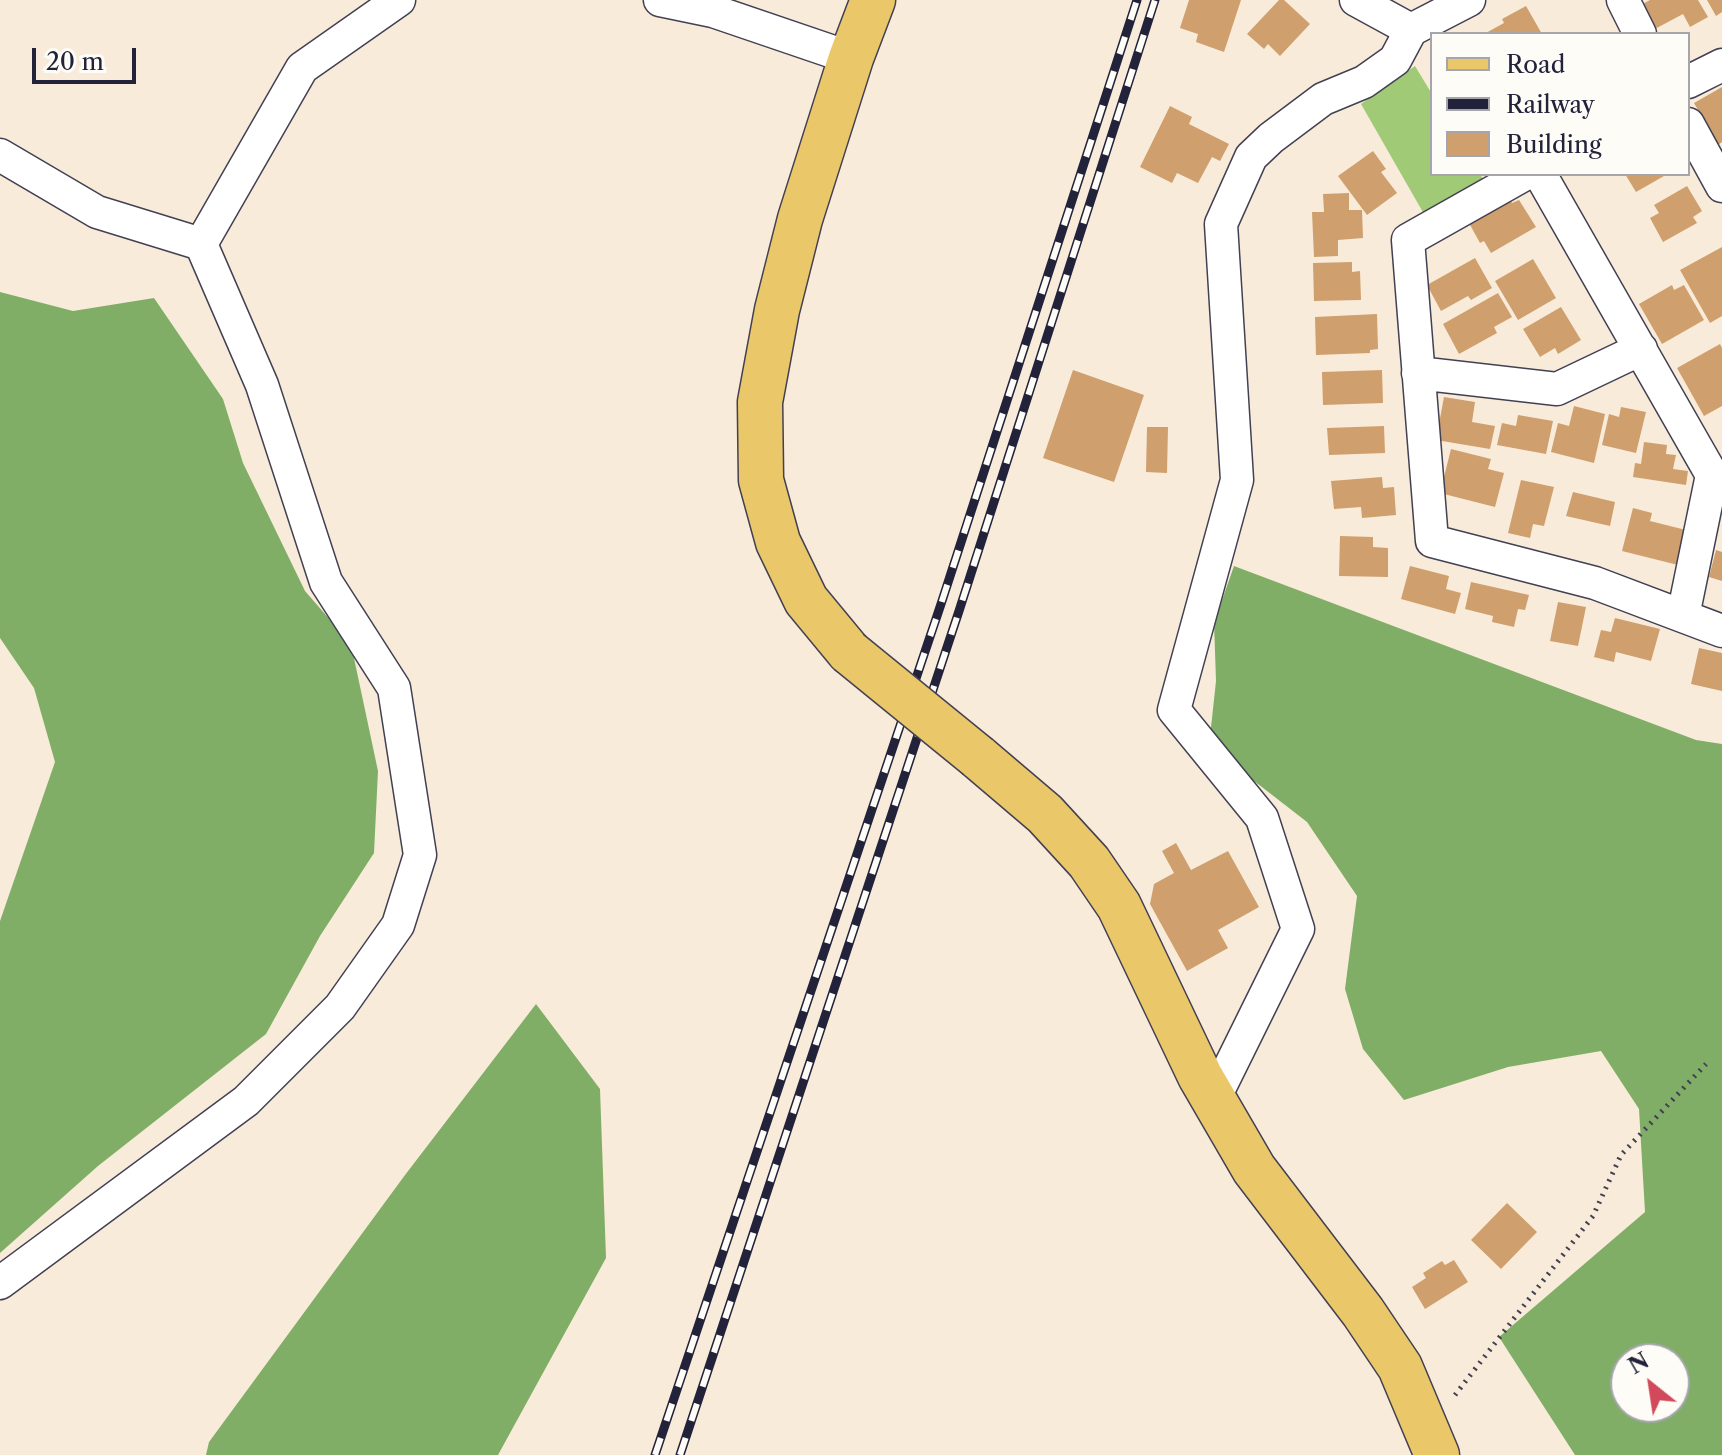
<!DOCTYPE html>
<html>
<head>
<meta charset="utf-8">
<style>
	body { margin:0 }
	#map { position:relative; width:1722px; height:1455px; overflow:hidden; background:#f9ebda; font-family:"Libre Caslon Text",serif }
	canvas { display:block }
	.legend { position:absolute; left:1430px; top:32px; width:260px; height:144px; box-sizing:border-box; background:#fdfcf7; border:2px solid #a5a5ac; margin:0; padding:10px 14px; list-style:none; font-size:24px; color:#22223b }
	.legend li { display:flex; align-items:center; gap:16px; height:40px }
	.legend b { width:40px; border:2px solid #a5a5ac }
	.north { position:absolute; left:1610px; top:1343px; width:80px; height:80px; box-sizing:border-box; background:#fdfcf7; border:2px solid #a5a5ac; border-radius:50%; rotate:330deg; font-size:22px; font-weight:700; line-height:32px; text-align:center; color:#22223b }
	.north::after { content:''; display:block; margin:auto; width:28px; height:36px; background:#d1495b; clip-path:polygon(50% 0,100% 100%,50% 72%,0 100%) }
	.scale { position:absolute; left:32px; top:48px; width:104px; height:36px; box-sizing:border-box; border:4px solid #22223b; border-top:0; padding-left:10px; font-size:24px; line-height:28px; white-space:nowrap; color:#22223b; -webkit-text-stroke:6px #fdfcf7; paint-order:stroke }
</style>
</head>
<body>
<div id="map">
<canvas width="1722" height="1455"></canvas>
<ul class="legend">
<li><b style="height:10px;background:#eac769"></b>Road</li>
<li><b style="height:10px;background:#22223b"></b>Railway</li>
<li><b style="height:22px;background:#cf9f6d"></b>Building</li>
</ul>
<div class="north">N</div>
<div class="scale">20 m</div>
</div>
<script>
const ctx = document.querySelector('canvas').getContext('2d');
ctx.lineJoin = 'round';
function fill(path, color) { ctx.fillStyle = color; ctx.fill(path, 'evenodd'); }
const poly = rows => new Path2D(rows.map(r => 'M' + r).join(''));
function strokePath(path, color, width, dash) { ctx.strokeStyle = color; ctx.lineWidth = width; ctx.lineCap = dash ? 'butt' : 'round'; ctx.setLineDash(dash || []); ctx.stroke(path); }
const green = poly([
	[1415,66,1432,94,1432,174,1480,174,1487,186,1428,221,1361,104]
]);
const forest = poly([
	[0,292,73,311,154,298,223,399,243,463,305,591,351,644,378,771,374,853,320,936,266,1034,98,1166,0,1253,0,921,55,762,34,688,0,638],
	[1234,566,1696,740,1722,744,1722,1455,1575,1455,1499,1337,1645,1212,1639,1109,1601,1051,1508,1067,1404,1100,1363,1049,1345,989,1357,896,1307,822,1209,746,1216,681,1214,623],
	[1626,1359,1674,1359,1674,1407,1626,1407],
	[536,1004,600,1089,606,1258,498,1455,206,1455,209,1442,405,1175]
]);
const building = poly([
	[1189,0,1241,0,1224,52,1196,42,1198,34,1180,28],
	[1279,0,1284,0,1310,24,1280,56,1268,44,1264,49,1247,34],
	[1650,0,1698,0,1708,17,1690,27,1683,14,1653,30,1639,6],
	[1707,0,1722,0,1722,12,1716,16],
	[1526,6,1542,34,1484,34,1504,23,1502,19],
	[1722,87,1722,142,1718,145,1694,103],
	[1170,106,1192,117,1189,124,1229,144,1220,161,1212,157,1198,183,1177,173,1172,183,1140,167],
	[1373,151,1386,169,1381,172,1397,193,1367,215,1338,176],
	[1625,174,1663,174,1664,176,1636,192],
	[1687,186,1702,211,1693,217,1697,223,1663,242,1650,218,1659,213,1654,205],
	[1349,193,1349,210,1362,210,1363,238,1338,240,1338,256,1314,257,1312,212,1324,212,1323,194],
	[1510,199,1512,203,1519,200,1536,227,1491,253,1484,241,1480,243,1469,223],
	[1722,247,1722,316,1710,323,1680,270],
	[1475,258,1492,288,1471,300,1468,296,1441,311,1427,285],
	[1533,259,1556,298,1518,320,1495,281],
	[1352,262,1352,272,1360,271,1361,300,1314,301,1313,263],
	[1672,285,1674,290,1684,285,1704,320,1662,344,1639,304],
	[1498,293,1512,317,1494,327,1497,333,1459,354,1443,324],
	[1561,307,1581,340,1558,354,1555,348,1540,357,1523,329],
	[1377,314,1378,349,1370,350,1370,353,1316,355,1315,317],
	[1720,344,1722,348,1722,406,1704,416,1677,368],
	[1073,370,1144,395,1114,482,1043,458],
	[1382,370,1383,403,1323,405,1322,372],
	[1444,397,1475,402,1472,422,1495,426,1490,449,1436,440],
	[1574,406,1605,414,1594,463,1551,452,1558,423,1569,426],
	[1621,407,1646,412,1636,453,1602,445,1609,414,1619,417],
	[1518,415,1553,421,1546,454,1497,445,1502,423,1516,426],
	[1384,426,1385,453,1329,455,1327,428],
	[1147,427,1168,427,1167,473,1146,472],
	[1644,442,1667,445,1666,454,1676,455,1673,469,1688,471,1686,485,1633,477,1635,463,1641,464],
	[1451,449,1491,459,1488,469,1504,473,1495,507,1440,493],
	[1382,477,1383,488,1394,487,1396,515,1362,518,1361,507,1334,509,1331,481],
	[1521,480,1554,487,1544,526,1533,524,1530,538,1508,533],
	[1573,492,1615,502,1610,526,1566,516],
	[1633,508,1652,513,1650,521,1686,530,1678,565,1622,551],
	[1340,536,1373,537,1373,547,1388,548,1388,577,1339,576],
	[1716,550,1722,552,1722,581,1709,577],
	[1410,566,1449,576,1446,589,1461,593,1455,614,1401,599],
	[1471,582,1529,595,1525,610,1518,609,1514,627,1492,622,1493,616,1465,609],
	[1558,602,1586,607,1578,646,1550,641],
	[1615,618,1660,629,1651,661,1616,652,1614,662,1594,657,1601,630,1611,632],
	[1699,648,1722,653,1722,691,1691,684],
	[1176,843,1191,870,1228,851,1259,907,1218,930,1228,948,1187,971,1150,904,1154,884,1174,873,1162,851],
	[1507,1203,1537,1232,1501,1269,1471,1240],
	[1454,1260,1468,1282,1425,1309,1412,1287,1426,1278,1423,1273,1442,1261,1445,1265]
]);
const path = poly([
	[1455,1395,1593,1216,1621,1155,1706,1064]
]);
const minor = poly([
	[660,0,713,11,851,58],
	[1356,0,1411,30,1469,0],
	[1623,0,1640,34],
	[1688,82,1722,65],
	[1688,124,1722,186],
	[0,155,97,212,201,244],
	[1525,174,1408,240,1432,541,1595,583,1722,631],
	[1540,174,1712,475,1683,616],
	[201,244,302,68,399,0],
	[1418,373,1557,389,1641,349],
	[1214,1099,1298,929,1262,818,1174,710,1237,480,1221,224,1251,157,1271,138,1323,99,1364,82,1395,60,1411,30],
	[0,1283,246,1101,340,1007,398,925,420,855,394,688,326,582,262,385,201,244]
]);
const primary = poly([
	[849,652,806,600,778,542,761,480,760,402,777,310,800,219,851,58,873,0],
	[978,757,1045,814,1089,862,1119,906,1200,1076,1254,1169,1363,1312,1400,1367,1437,1455]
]);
const rail = poly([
	[655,1455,941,604,1137,0],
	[680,1455,959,611,1155,0]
]);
const primaryBridge = poly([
	[849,652,978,757]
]);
fill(green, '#a0ca76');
fill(forest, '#80ae67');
fill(building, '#cf9f6d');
strokePath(minor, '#424053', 35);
strokePath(primary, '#424053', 47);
strokePath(path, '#424053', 5, [2, 6]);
strokePath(minor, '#fff', 32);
strokePath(primary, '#eac769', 44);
strokePath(rail, '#22223b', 9);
strokePath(rail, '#fdfcf7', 6, [18]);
strokePath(primaryBridge, '#424053', 47, []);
strokePath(primaryBridge, '#eac769', 44);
</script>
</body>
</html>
